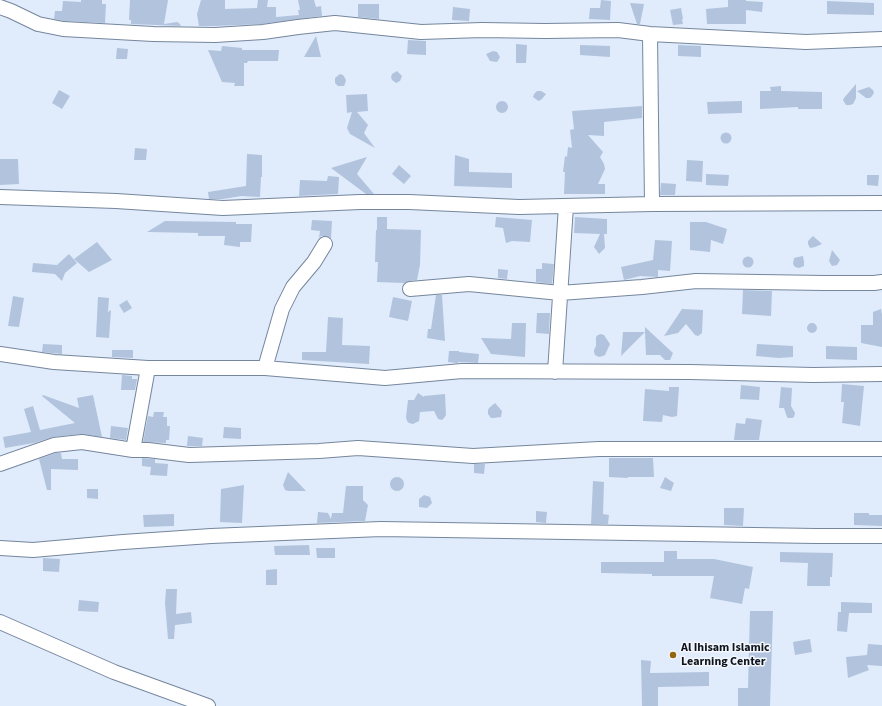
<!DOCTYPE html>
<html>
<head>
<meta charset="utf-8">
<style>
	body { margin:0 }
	canvas { display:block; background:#e0ebfb }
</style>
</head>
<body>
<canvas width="882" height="706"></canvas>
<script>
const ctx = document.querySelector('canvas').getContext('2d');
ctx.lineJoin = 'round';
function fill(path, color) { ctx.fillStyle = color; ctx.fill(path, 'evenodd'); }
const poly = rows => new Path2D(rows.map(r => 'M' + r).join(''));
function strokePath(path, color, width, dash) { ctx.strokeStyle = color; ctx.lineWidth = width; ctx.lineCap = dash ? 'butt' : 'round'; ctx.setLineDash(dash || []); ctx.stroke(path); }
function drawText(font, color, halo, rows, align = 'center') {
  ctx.font = font + ' "Source Sans 3",sans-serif'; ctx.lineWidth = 3; ctx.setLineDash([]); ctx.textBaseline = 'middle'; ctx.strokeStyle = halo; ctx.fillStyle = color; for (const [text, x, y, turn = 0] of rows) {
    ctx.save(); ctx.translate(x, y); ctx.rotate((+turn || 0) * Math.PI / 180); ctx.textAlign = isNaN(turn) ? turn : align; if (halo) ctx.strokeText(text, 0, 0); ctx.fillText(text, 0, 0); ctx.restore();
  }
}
const building = poly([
	[81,0,102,0,102,4,106,4,105,23,64,21,54,19,55,11,62,11,63,1,81,2],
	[130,0,168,0,164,24,177,22,179,23,181,26,131,24,131,20,129,20],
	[201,0,225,0,225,9,257,8,258,0,268,0,267,7,276,7,276,17,299,15,298,10,300,10,298,0,314,0,316,7,321,6,322,16,262,24,215,26,199,26,197,14],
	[601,0,611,1,610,20,589,19,590,8,600,8],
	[728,0,746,0,746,1,763,2,762,12,746,10,746,24,707,24,706,9,728,7],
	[827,1,874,3,874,15,827,14],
	[630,3,644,4,640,24,637,24],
	[358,4,379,4,379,19,358,17],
	[453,7,470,9,469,21,452,20],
	[681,8,683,19,682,19,683,24,673,25,670,10],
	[316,36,321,57,304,57],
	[408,40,426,41,426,55,407,54],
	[516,44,527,45,526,63,516,63],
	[580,45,610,46,610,57,580,55],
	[678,45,701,46,701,57,678,56],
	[222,46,242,48,242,50,279,50,278,61,248,61,247,63,244,63,244,86,234,86,235,83,222,82,208,50,221,51],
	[117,48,128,49,127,59,116,59],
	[493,51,497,52,500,57,497,62,490,61,486,54],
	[397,71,402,76,400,81,396,83,392,80,391,77,392,74],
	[340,74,343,75,345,78,346,81,344,86,338,86,335,83,335,78],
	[856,84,856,98,853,104,850,105,846,105,843,100,844,98],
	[781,86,781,91,822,92,822,109,798,109,798,107,760,109,760,91,771,91,770,87],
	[869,87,873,90,874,93,872,96,870,98,866,98,857,91],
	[59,90,70,96,62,109,52,103],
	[537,91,541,91,546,94,542,99,539,101,537,100,533,97,534,94],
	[367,94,368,111,357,112,368,125,364,133,375,148,350,134,347,128,352,112,347,113,346,95],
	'496 107a6 6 0 1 1 12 0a6 6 0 1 1-12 0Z',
	[742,101,742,113,708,114,707,102],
	[642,106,642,118,604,122,604,136,588,135,603,152,600,157,604,164,605,169,598,184,605,184,605,194,564,194,565,172,563,172,565,156,567,157,568,147,572,148,570,130,574,129,572,111],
	'720.5 138a5.5 5.5 0 1 1 11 0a5.5 5.5 0 1 1-11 0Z',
	[135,148,147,149,146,160,134,160],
	[247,154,262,155,262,177,261,177,260,197,241,196,223,199,209,199,208,192,246,186],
	[455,155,469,159,469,172,512,173,512,188,454,186],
	[367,157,357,174,374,194,366,194,331,168],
	[0,159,18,159,19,184,0,185],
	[687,160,703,161,702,182,686,181],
	[399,165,411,176,404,184,392,174],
	[706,174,729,175,728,186,706,185],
	[867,175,879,175,878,186,867,185],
	[328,176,339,177,338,194,299,196,300,180,327,181],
	[661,183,676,184,675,195,660,195],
	[377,217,387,217,387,229,421,230,420,265,417,280,409,281,404,283,377,282,378,262,375,262,376,230,377,230],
	[496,217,532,220,530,242,512,241,506,243,503,228,495,227],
	[575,217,607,219,607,234,604,234,605,248,599,254,594,247,600,234,574,233],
	[312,220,332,221,331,239,329,237,326,236,321,236,319,238,320,231,311,230],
	[165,221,236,222,236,224,252,224,251,242,240,242,240,247,224,245,225,236,198,236,198,233,147,232],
	[690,222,706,222,727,229,723,244,711,240,710,252,690,250],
	[813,236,822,244,815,247,810,248,808,244,808,241],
	[655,240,672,241,670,271,658,270,658,277,640,276,624,280,621,267,653,260],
	[97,242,112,260,89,272,74,259],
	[832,250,840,260,837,265,832,266,829,261],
	[69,254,77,263,65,273,62,281,55,274,32,272,33,263,57,265],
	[803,256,804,262,804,266,799,268,795,267,793,264,794,258,798,257],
	'742.5 262a5.5 5.5 0 1 1 11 0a5.5 5.5 0 1 1-11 0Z',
	[542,263,554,264,552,284,536,282,536,269,542,269],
	[498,269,508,270,507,279,498,278],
	[743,290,772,291,771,316,742,314],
	[436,295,442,295,445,341,427,338,428,329,431,329],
	[13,296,24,298,19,327,8,326],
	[98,297,109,298,108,312,111,310,109,338,96,337],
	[393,297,412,301,408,321,389,317],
	[127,300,132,308,124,313,119,305],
	[682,309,703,310,702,333,698,336,695,335,686,324,678,333,664,336],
	[881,309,882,315,882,347,861,343,861,325,873,325,873,312],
	[537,313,550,313,549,334,536,333],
	[328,317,343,318,342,345,370,346,369,364,302,360,302,352,326,352],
	'807 328a5 5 0 1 1 10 0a5 5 0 1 1-10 0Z',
	[512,323,526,323,525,357,491,354,481,338,511,339],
	[645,327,673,353,670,360,665,360,660,355,646,355,645,332,621,356,623,332,645,332],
	[601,334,604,335,610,344,605,355,603,356,599,357,595,355,594,352,594,350,596,346,596,337,598,335],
	[43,344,62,345,62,354,42,352],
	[757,344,793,346,793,357,779,358,756,356],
	[826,346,857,347,857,360,826,359],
	[112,350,133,350,133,358,112,357],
	[449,351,459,351,459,352,479,354,478,363,458,362,458,363,456,363,448,362],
	[122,375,132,376,132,379,137,379,135,390,121,390],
	[842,384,864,386,860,426,842,423,844,402,841,402],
	[741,385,760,387,759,400,740,399],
	[669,387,679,387,677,416,672,417,663,415,662,422,643,421,645,389,669,391],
	[781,387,792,388,791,406,795,413,794,417,792,418,788,418,787,417,784,408,779,408],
	[418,393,424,397,424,396,445,394,446,415,444,418,442,420,438,419,434,411,420,412,419,421,413,424,409,423,407,421,406,417,408,400,414,400],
	[43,395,79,408,77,398,93,395,102,437,81,434,53,437,34,443,5,448,3,437,31,432,24,409,33,406,40,430,75,423,42,396],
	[495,403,502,411,501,417,493,418,491,418,488,414,488,410,489,408],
	[154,412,164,412,163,417,167,417,167,426,170,426,169,440,166,440,166,443,143,442,148,416,153,417],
	[746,418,762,420,759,440,734,440,736,423,745,424],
	[111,426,128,428,126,440,110,438],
	[224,427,241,428,241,439,223,438],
	[188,436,203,438,202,446,187,446],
	[56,453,61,453,62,459,78,459,78,470,51,469,51,490,47,490,39,459],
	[142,458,155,459,155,463,168,464,167,476,150,475,151,467,142,466],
	[609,458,653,458,654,477,628,477,628,478,609,477],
	[474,464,485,464,484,474,474,473],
	[288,472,306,491,288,491,285,490,283,485],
	[665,477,674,483,671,491,660,488],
	'390 484a7 7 0 1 1 14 0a7 7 0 1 1-14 0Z',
	[593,481,604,482,603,514,609,515,608,524,591,524],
	[244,485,242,523,220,522,221,489],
	[346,486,363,486,363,500,368,505,365,521,317,523,318,512,328,513,331,519,332,513,343,513],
	[87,489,98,489,98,499,87,498],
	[424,495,430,497,432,503,427,508,419,507,419,499],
	[724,508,744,508,743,526,724,525],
	[536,511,547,512,546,523,536,522],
	[854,513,869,513,869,515,882,515,882,526,854,525],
	[174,514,174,526,144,527,143,515],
	[309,545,310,555,275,555,274,546],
	[316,548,335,548,335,558,317,558],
	[664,551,677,551,677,559,714,559,753,567,749,589,745,588,742,604,710,598,714,576,652,576,652,574,601,573,601,562,664,562],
	[780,552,833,553,832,577,830,577,830,586,807,586,808,563,780,562],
	[43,558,60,559,59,572,43,571],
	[277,569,277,585,266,585,266,570],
	[166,589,177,589,176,614,191,612,192,623,175,625,174,639,168,639,165,603],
	[79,600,99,602,98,612,78,611],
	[841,602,872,603,872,613,849,613,847,632,837,631,838,612,841,612],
	[750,611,773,611,770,706,738,706,738,688,748,688],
	[810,639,812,652,795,655,793,642],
	[868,644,882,645,882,666,867,665,869,670,848,678,846,657,867,655],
	[641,660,651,661,650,673,709,672,709,686,658,687,658,706,642,706]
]);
const street = poly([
	[0,7,11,11,38,24,63,29,153,34,215,35,263,32,298,27,335,23,421,32,482,30,545,31,618,30,650,34,806,42,882,39],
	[650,34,652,204],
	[0,197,116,201,223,208,360,202,409,202,519,207,652,204,882,203],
	[410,289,469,284,560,293,642,287,696,281,824,283,874,283,882,282],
	[0,354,54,362,148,368,265,368,385,378,462,371,690,372,813,375,882,374],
	[265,368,282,309,293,287,314,262,325,244],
	[555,372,566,206],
	[133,450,148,368],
	[0,464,54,445,82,442,133,450,148,450,189,455,319,451,358,448,473,456,599,449,882,449],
	[0,548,33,550,123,542,211,536,381,529,816,536,882,536],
	[0,622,114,672,208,706]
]);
const markers = [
	[673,655,4,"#926510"]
];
const poiNames = [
	["Al Ihisam Islamic",681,648],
	["Learning Center",681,662]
];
fill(building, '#b2c4dd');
strokePath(street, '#75869d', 16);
strokePath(street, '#fff', 14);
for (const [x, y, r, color] of markers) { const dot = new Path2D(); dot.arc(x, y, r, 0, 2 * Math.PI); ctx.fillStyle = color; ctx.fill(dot); strokePath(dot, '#f4f7fd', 1.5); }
drawText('bold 12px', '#0d141c', '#f4f7fd', poiNames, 'left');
</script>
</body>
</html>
